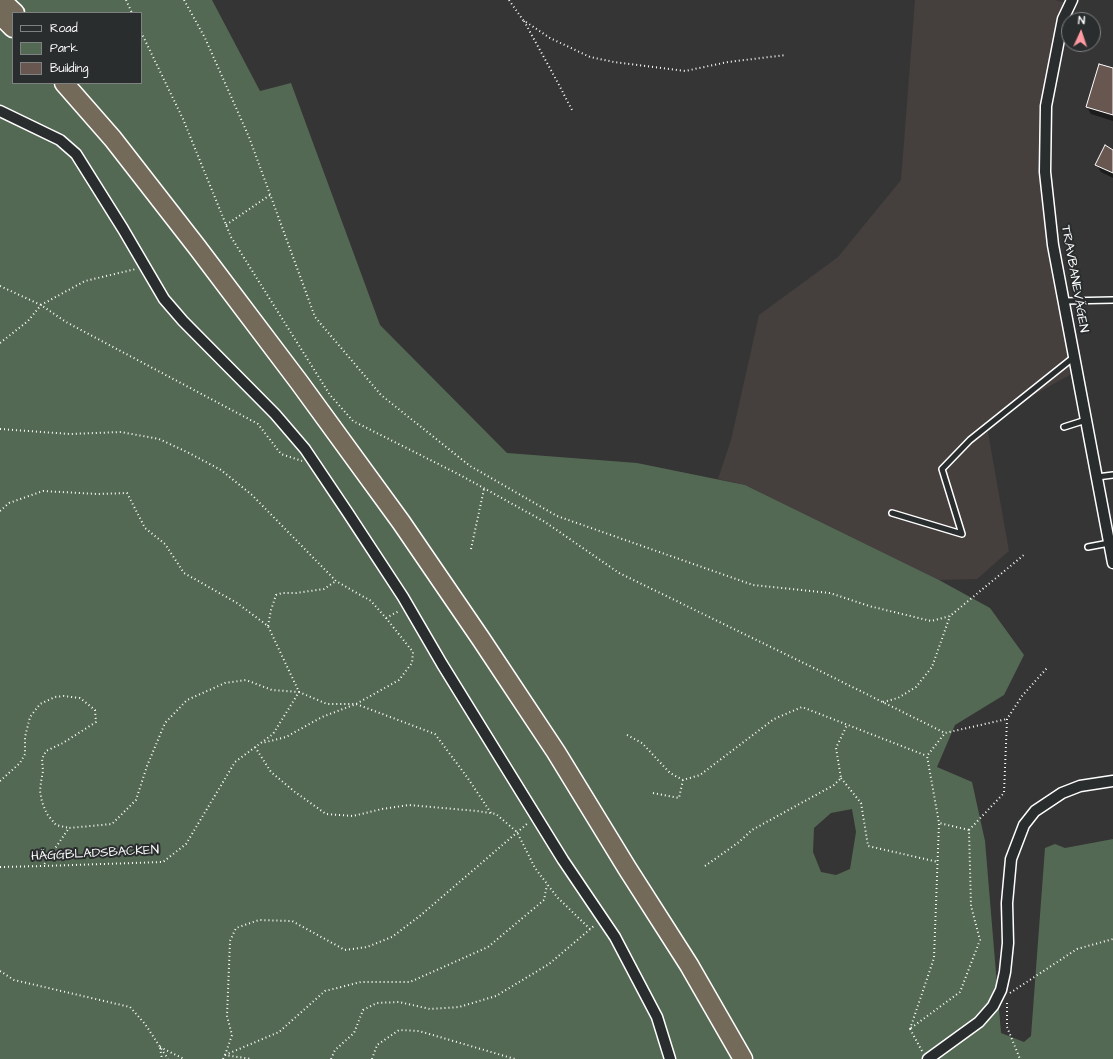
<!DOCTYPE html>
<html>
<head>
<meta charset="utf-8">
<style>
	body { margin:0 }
	#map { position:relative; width:1113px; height:1059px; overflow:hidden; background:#363535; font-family:"Architects Daughter",sans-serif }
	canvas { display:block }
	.legend { position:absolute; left:12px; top:12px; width:130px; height:72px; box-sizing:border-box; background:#2a2d2e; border:1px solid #7f8182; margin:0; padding:5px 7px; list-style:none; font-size:12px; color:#fff }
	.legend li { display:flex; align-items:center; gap:8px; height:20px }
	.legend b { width:20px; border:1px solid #7f8182 }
	.north { position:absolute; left:1061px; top:12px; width:40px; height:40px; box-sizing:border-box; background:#2a2d2e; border:1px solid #7f8182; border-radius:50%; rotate:3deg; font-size:11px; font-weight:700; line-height:16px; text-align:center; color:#fff }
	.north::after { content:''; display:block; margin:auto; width:14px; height:18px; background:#ff9aa2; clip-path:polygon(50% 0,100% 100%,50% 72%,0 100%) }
</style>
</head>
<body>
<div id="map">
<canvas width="1113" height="1059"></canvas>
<ul class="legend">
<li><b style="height:5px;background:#2a2d2e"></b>Road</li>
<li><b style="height:11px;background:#546954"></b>Park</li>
<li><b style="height:11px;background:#685750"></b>Building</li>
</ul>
<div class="north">N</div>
</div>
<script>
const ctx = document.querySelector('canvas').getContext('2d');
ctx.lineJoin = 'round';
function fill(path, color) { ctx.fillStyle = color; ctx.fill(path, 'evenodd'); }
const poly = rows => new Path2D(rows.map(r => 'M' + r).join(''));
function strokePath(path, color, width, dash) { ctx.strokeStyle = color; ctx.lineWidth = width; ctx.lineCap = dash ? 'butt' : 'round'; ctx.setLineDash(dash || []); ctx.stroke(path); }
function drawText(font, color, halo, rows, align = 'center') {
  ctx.font = font + ' "Architects Daughter",sans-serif'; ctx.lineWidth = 4; ctx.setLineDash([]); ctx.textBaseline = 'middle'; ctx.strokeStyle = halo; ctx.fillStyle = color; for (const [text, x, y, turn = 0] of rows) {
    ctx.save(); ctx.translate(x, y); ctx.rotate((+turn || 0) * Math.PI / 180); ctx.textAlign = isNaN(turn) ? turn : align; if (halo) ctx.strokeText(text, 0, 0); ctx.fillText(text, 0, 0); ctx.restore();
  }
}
const built = poly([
	[915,0,1055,0,1070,4,1046,106,1045,172,1077,371,986,421,1009,551,977,579,939,580,745,485,718,479,731,440,759,315,838,257,901,180]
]);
const green = poly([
	[0,0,212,0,260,91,291,83,380,325,507,453,637,463,745,485,939,580,990,608,1024,655,1004,695,955,725,937,767,972,782,985,841,1001,1033,1024,1042,1031,1036,1045,848,1055,844,1065,848,1113,839,1113,1059,0,1059],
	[13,13,141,13,141,83,13,83],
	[852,809,856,832,850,869,836,875,821,872,813,852,814,828,831,813]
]);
const shadow = poly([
	[1113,69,1113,121,1091,114,1087,107],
	[1113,151,1113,178,1101,172,1097,165]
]);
const building = poly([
	[1099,64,1113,68,1113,115,1086,107,1099,64],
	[1105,145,1113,150,1113,173,1095,165,1105,145]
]);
const path = poly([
	[126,0,132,13],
	[184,0,205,38,249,137,315,317,381,395,470,466,557,516,753,585,830,593,869,606,931,621,950,616,1025,554],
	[509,0,523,20,550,38,590,57,614,62,685,71,728,62,786,55],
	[524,21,558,83,573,112],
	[141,32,183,119,231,237,330,395,353,421,460,475,545,522,619,573,814,668,945,733],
	[226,225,270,195],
	[0,286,41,305,66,322,258,424,281,454,302,461],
	[0,343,28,321,41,305,85,281,136,269],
	[0,429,70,434,121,432,159,439,189,453,221,470,252,495,336,581,371,601,386,618,413,652,412,663,399,680,356,704,322,717,286,737,262,743],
	[0,511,9,503,43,491,98,494,127,493,145,528,165,544,184,573,237,603,268,626,299,692,327,704,356,704,435,734,467,777,491,813],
	[471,549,484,489],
	[386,618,399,611],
	[268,626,271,610,276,595,282,593,296,593,324,589,336,581],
	[883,702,898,698,916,687,932,667,950,616],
	[627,735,642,743,670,773,683,780,700,775,774,719,802,707,927,756],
	[255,747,271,772,295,792,326,814,353,816,382,809,409,805,477,811,496,814,517,832,535,868,557,897,590,929],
	[841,778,861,803,868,846,938,862],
	[0,781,20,763,25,754,25,737,30,717,40,704,55,697,64,696,80,698,95,710,96,722,63,743,46,751,42,759,43,771,41,782,40,791,42,802,47,814,56,825,69,828],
	[653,793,679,798,683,780],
	[969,830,1004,793,1007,719,1022,696,1047,668],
	[705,866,739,842,752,830,834,785,841,778,836,748,847,725],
	[0,867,43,866,163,862,186,844,235,762,273,734,299,692,272,690,246,680,225,683,187,700,165,723,147,766,136,800,112,824,69,828,43,866],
	[0,971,14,980,130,1007,145,1024,168,1059],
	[1010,993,1077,949,1113,939],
	[1007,1003,1007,1027,1020,1059],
	[911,1028,960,992,980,940,971,906,969,830,939,823],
	[910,1029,934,958,939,823,927,756,945,733,1007,719],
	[910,1029,922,1051],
	[160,1047,184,1059],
	[160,1048,162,1059],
	[225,1055,232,1035,227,1016,230,941,236,928,259,920,292,921,345,950,367,947,392,937,421,915,528,823],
	[225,1055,279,1032,325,991,361,982,410,982,488,947,544,900,547,885],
	[223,1059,225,1055,251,1059],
	[331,1059,335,1050,354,1033,363,1010,377,1003,399,1002,430,1009,459,1007,496,996,549,964,595,925],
	[372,1059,377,1045,399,1030,419,1031,515,1059]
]);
const lane = poly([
	[1064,301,1113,300],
	[1064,427,1086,420],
	[1097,477,1113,475],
	[892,513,962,534,942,469,970,440,1074,357],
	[1088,547,1109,543]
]);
const street = poly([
	[1072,0,1063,19,1046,106,1045,172,1053,245,1113,563],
	[0,111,60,140,76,154,123,229,164,299,183,321,275,414,305,449,348,513,403,597,442,664,563,860,615,937,657,1017,670,1059],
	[928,1059,979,1022,993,1006,1001,990,1005,972,1008,943,1007,903,1011,859,1024,825,1035,811,1062,793,1080,786,1113,781]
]);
const highway = poly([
	[1,0,15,13],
	[0,15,13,28],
	[64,83,113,139,197,247,299,382,401,522,481,639,556,752,627,868,689,965,743,1059]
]);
const streetNames = [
	["TRAVBANEVÄGEN",1074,279,80],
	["HÄGGBLADSBACKEN",95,854,-3]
];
fill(built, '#453f3d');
fill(green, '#546954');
fill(shadow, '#0007');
fill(building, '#685750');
strokePath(building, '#fff', 1);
strokePath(lane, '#fff', 8);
strokePath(street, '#fff', 13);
strokePath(highway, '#fff', 21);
strokePath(path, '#fff', 2, [1, 3]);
strokePath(lane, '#2a2d2e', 5);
strokePath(street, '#2a2d2e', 10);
strokePath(highway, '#746a5a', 18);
drawText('13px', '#fff', '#2a2d2e', streetNames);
</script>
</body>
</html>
